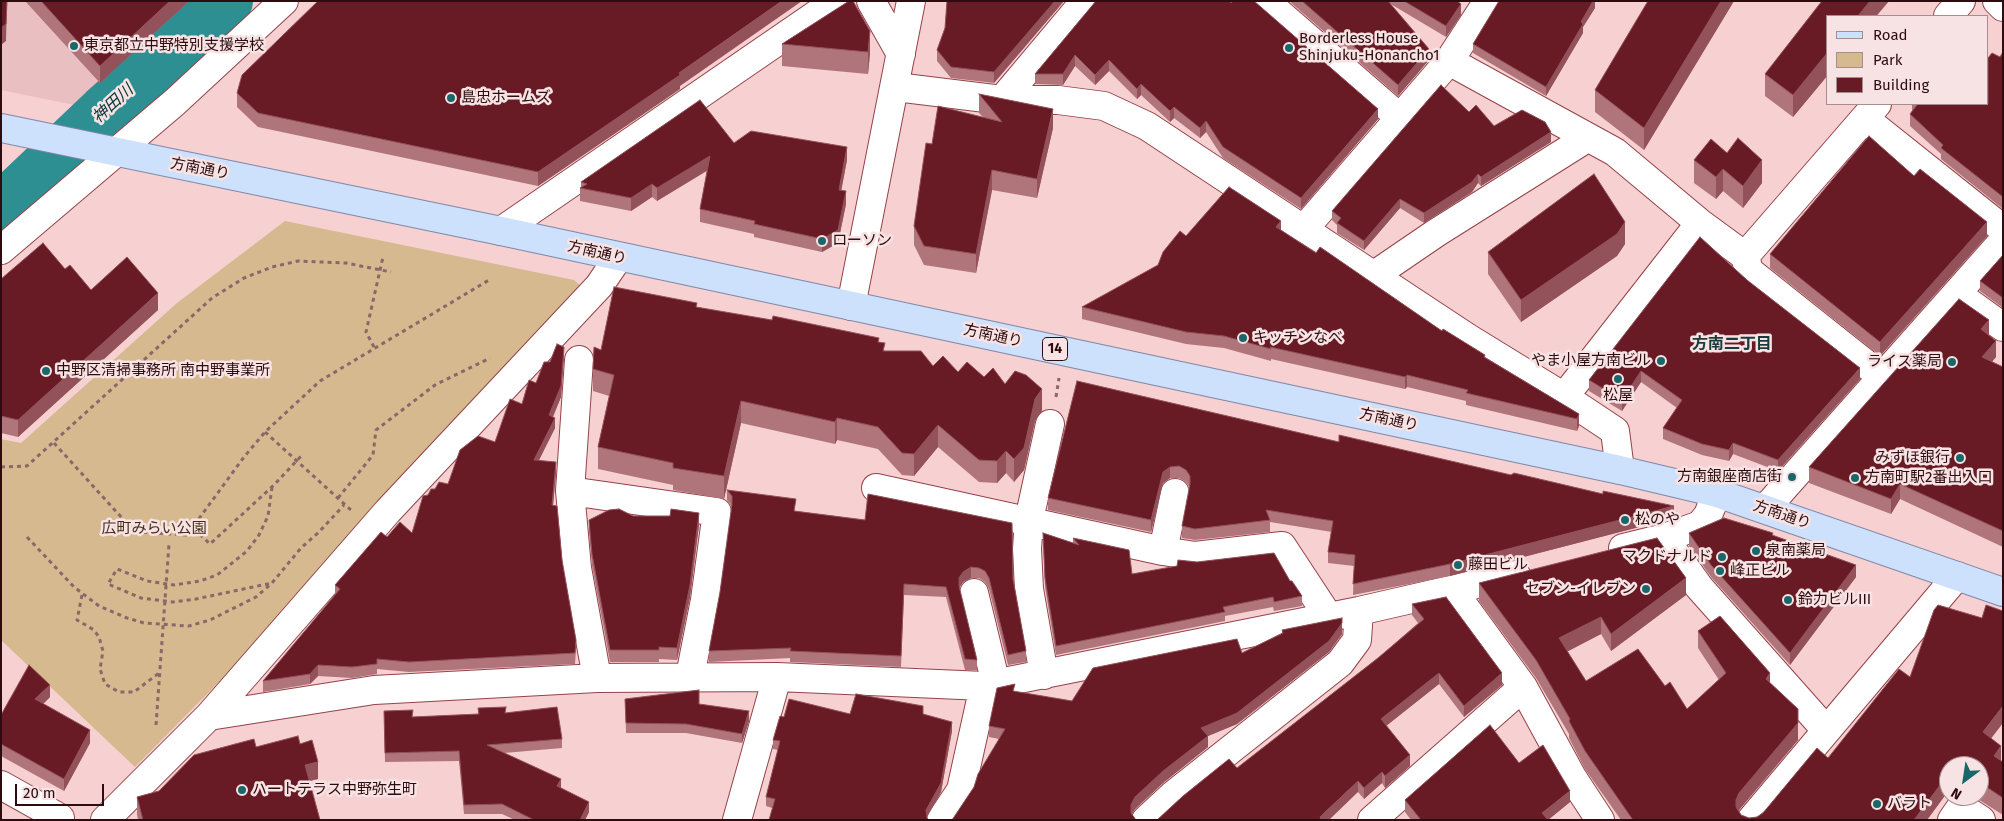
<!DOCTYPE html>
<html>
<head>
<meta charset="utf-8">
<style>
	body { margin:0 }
	#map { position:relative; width:2004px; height:821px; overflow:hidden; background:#f7d0d1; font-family:"Fira Sans",sans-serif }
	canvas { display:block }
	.frame { position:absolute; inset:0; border:2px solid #2d0b0f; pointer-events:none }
	.legend { position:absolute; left:1826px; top:15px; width:162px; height:90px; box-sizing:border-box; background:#f7e3e3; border:1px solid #a68d8e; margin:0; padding:6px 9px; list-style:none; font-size:15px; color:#2d0b0f }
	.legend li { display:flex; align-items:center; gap:10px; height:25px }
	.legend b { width:25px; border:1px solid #a68d8e }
	.north { position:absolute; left:1939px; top:756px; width:50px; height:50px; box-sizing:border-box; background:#f7e3e3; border:1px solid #a68d8e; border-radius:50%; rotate:211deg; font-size:14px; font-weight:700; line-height:20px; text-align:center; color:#2d0b0f }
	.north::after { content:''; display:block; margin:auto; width:18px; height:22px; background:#196769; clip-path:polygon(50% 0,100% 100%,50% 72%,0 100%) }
	.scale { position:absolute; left:15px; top:784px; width:89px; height:22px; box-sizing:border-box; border:2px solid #2d0b0f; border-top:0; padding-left:6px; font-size:15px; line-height:18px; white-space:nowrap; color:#2d0b0f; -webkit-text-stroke:4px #f7e3e3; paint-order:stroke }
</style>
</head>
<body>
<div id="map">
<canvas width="2004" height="821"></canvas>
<div class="frame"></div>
<ul class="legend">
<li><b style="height:6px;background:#cde0fc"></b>Road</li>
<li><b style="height:14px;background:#d6b98e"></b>Park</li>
<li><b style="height:14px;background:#681a25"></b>Building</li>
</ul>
<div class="north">N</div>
<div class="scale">20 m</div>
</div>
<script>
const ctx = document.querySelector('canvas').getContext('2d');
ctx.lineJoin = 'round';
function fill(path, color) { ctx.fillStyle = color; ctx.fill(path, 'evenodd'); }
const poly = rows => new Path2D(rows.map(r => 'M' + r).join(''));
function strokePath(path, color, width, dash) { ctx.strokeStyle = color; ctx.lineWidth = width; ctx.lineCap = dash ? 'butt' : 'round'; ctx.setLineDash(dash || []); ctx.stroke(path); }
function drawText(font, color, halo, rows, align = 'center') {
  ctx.font = font + ' "Fira Sans","Noto Sans JP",sans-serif'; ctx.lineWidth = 5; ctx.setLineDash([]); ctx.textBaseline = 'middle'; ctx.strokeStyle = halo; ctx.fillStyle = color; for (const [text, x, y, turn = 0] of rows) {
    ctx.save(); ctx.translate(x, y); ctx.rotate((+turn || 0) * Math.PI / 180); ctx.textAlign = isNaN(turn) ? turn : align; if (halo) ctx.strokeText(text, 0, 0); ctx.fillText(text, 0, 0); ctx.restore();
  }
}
const built = poly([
	[1,1,195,1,79,106,1,90]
]);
const green = poly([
	[285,221,574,280,582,287,282,618,135,767,1,640,1,439,21,443,177,303]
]);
const river = poly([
	[1,209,104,111,227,1]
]);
const path = poly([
	[374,347,366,332,383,257],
	[1056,397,1059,378],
	[265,432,352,511],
	[54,443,132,529,137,532,187,535,244,457,265,432,320,381,489,280],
	[1,467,27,466,212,298,244,278,272,267,298,261,346,263,391,272],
	[272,487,268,516,259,535,247,551,217,575,200,581,174,585,147,581,117,569,108,584,141,598,173,602,196,599,272,583],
	[338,498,373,455,376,430,435,385,490,358],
	[194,529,210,544,274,485,303,454],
	[27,537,74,587,99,606,127,618,144,623,189,626,210,620,256,597,272,583,301,548,319,532,344,505],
	[82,595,77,620,94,630,99,637,103,651,100,669,105,684,119,692,134,692,159,673],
	[156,725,169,544]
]);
const minor = poly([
	[871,1,901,54],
	[1265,1,1399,117],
	[1997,1,2003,7],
	[1948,16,1961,1],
	[1449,61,1615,152,1700,223,1745,256,1877,104],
	[896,87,1002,100,1058,100,1104,106,1147,126,1468,338,1564,397,1615,431,1620,470],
	[1002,100,1085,1],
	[1865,119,2003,229],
	[1303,230,1449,61,1488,1],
	[501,231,836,1],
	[1,250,175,102,284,1],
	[1745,256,1749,271,1881,376],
	[1373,276,1436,233,1587,138],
	[1957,294,2003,327],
	[851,306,911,1],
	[579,360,570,491,577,568,597,678],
	[1564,397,1700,223],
	[876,488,1163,551,1195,556,1282,546,1328,616],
	[570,491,717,512,705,600,690,676],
	[1765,509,2003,241],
	[1664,538,1699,587,1826,730],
	[1623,548,1664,538,1700,525,1708,515,1717,493],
	[1163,551,1175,493],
	[1453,591,1523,687,1572,777,1600,820],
	[974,593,996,684],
	[1044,675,1029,589,1027,549,1029,520,1050,424],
	[209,716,374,690,597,678,777,677,984,686,1359,611,1516,575],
	[1,785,60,818],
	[105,820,209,716,388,511,599,286,618,258],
	[737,820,777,677],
	[941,820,961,790,984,686],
	[1146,820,1173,795,1340,663,1357,640,1359,611],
	[1372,820,1523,687],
	[1751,820,1957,576],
	[1952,820,1961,807,1981,820]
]);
const major = poly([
	[1,128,501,231,1620,470,1717,493,2003,592]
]);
const wall = poly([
	[25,1,189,1,100,83],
	[849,1,870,53,868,74,782,66,782,44],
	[947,1,1064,1,994,83,951,78,937,61,937,50,945,28],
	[1096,1,1378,119,1301,209,1223,158,1206,132,1200,138,1174,118,1170,122,1141,95,1137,99,1109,71,1095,85,1075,66,1063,85,1035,84,1035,74],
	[1289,1,1457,1,1461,15,1446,37,1389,3,1429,60,1398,96],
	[1595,1,1595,8,1583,27,1583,33,1546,96,1473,53,1473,44],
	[1648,1,1734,1,1644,150,1595,112,1595,90],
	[1822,1,1889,1,1793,117,1765,96,1765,74],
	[2003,52,2003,209,1941,159,1941,154,1910,126,1910,114,1912,111,1912,104,1988,104,2000,57],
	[680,86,680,89,538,186,258,127,237,107,237,93],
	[979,94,1053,128,1037,198,992,190,976,273,924,265,914,245,914,226,932,144,983,117,979,113],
	[1469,112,1494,126,1551,142,1481,186,1478,183,1472,192,1424,223,1400,208,1364,250,1337,233,1337,225,1332,220,1332,211],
	[734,143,847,160,841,190,846,204,838,243,822,252,754,237,754,234,700,222,700,209,707,170,657,201,652,197,631,211,580,201,580,188,581,188,581,182],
	[1727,153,1762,183,1743,208,1723,191,1716,199,1694,183,1694,160],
	[1914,176,1987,236,1880,356,1770,268,1770,254],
	[1281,230,1442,331,1579,414,1579,426,1577,431,1466,405,1466,401,1407,387,1405,389,1271,359,1271,361,1224,348,1186,344,1082,319,1082,307,1158,265,1186,236],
	[1625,244,1617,256,1521,322,1488,274,1488,252],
	[2003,255,2003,308,1980,291,1980,281],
	[65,269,91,290,158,310,18,437,1,433,1,279],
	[1747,280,1860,379,1778,471,1733,454,1729,461,1702,455,1663,439,1663,428,1677,408,1641,382,1622,411,1589,391,1589,380],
	[697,307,879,342,885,351,933,366,958,372,984,377,1005,384,1042,411,1035,421,1024,470,1014,482,1006,473,997,483,979,482,938,447,914,476,902,475,878,449,837,440,835,444,741,423,724,499,673,490,673,485,598,469,598,447,609,396,593,391,593,369,601,350],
	[1989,335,1996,357,1992,362,2003,367,2003,547,1900,499,1891,514,1809,483,1809,467],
	[564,357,561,397,553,417,555,428,539,460,556,473,553,506,576,650,575,664,409,672,377,669,377,674,352,678,318,676,310,684,263,692,263,681,335,595,335,585,387,537,412,533,428,495,435,489,448,484,495,442,522,404,550,362],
	[1077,381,1339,442,1674,518,1450,576,1353,595,1354,566,1328,563,1328,552,1332,532,1270,522,1270,532,1195,540,1182,538,1182,526,1190,488,1186,482,1179,478,1170,478,1163,483,1151,532,1048,510,1048,498],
	[727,490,796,511,865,520,1013,579,1026,651,1026,662,1008,665,989,589,985,582,979,578,971,578,963,582,959,588,977,660,977,670,965,670,946,597,904,595,901,667,790,662,790,658,709,662,709,651,720,592,732,508,732,507,727,500],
	[633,516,699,525,690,597,677,660,659,659,659,662,610,662,592,566,589,532,589,520],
	[1043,533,1073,543,1073,538,1132,574,1290,581,1302,596,1302,606,1274,611,1273,607,1225,616,1225,621,1056,655,1045,587],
	[1689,533,1773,535,1856,577,1790,665,1711,577,1689,546],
	[1479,583,1686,595,1611,651,1601,634,1567,651,1586,681,1665,686,1687,709,1719,680,1698,648,1698,631,1770,684,1798,726,1798,740,1739,810,1741,815,1749,818,1757,817,1828,758,1991,738,2001,761,2003,762,2003,815,1973,796,1979,796,1979,766,1949,766,1949,790,1927,820,1621,820,1585,769,1569,738,1569,734,1536,678,1479,601],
	[1412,604,1502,685,1464,717,1439,684,1386,726,1410,766,1385,788,1382,783,1364,799,1358,792,1237,768,1378,658,1418,623,1412,615],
	[1282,630,1342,634,1329,652,1237,724,1208,736,1208,747,1163,783,1135,809,1132,814,974,787,999,739,989,737,989,726,1015,692,1072,701,1242,653,1282,633],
	[50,697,43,704,90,743,64,791,1,756,1,715],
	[625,699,699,704,749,721,742,743,686,733,626,733],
	[478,708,506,713,562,739,562,748,504,753,561,788,589,812,585,820,515,820,502,814,464,814,459,761,385,762,384,711,413,717,478,714],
	[850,714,923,714,952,731,941,792,927,816,927,818,772,808,766,806,766,797,778,750,773,749,773,740,784,717],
	[300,744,318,779,309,781,320,820,138,820,137,814,137,797,159,791,256,747],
	[1405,800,1570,802,1548,820,1411,820,1405,812]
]);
const shadedWall = poly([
	[7,1,6,41,1,45,1,28],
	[170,1,189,1,100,83,100,66],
	[782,1,802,1,680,86,680,89,538,186,538,172,679,73],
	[1055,1,1064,1,994,83,994,72],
	[1592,1,1595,1,1595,8,1583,27,1583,33,1546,96,1546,87],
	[1721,1,1734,1,1644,150,1644,128],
	[1870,1,1889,1,1876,16,1858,16],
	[1461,4,1461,15,1446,37,1446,26],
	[870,31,870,53,868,74,868,52],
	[1429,49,1429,60,1398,96,1398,85],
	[1828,52,1828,75,1793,117,1793,95],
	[1075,55,1075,66,1063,85,1063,74],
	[1109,60,1109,71,1095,85,1095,75],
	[1141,84,1141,95,1137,99,1137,89],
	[1174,107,1174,118,1170,122,1170,111],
	[1053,109,1053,128,1037,198,1037,179],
	[1378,109,1378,119,1301,209,1301,198],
	[1206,121,1206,132,1200,138,1200,128],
	[1551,132,1551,142,1481,186,1481,177],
	[847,147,847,160,839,203,839,190],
	[710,156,710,169,657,201,657,188],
	[1762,160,1762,183,1743,208,1743,186],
	[1723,169,1723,191,1716,199,1716,177],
	[992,170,992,190,976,273,976,254],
	[1478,174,1478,183,1472,192,1424,223,1424,213],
	[652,184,652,197,631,211,631,198],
	[846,191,846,204,838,243,822,252,822,239],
	[1400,199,1400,208,1364,250,1364,241],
	[1281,221,1281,233,1276,227],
	[1625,222,1625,244,1617,256,1521,322,1521,300],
	[1987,222,1987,236,1880,356,1880,342],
	[158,293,158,310,18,437,18,420],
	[1989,320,1989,336,1981,329],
	[1996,341,1996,357,1982,373,1982,357],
	[564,347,564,357,561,397,549,426,549,415],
	[1860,368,1860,379,1778,471,1778,460],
	[1641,371,1641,382,1622,411,1622,400],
	[1407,375,1407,387,1405,389,1405,377],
	[1042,389,1042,411,1035,421,1024,470,1014,482,1014,459,1035,399],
	[741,401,741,423,724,499,724,476],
	[1579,414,1579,426,1577,431,1577,419],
	[555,418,555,428,534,470,534,460],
	[837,418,837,440,835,444,835,422],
	[938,425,938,447,914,476,914,454],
	[1733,443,1733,454,1729,461,1729,450],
	[1006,451,1006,473,997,483,997,461],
	[556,462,556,473,552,516,552,505],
	[1170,467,1170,478,1163,483,1151,532,1151,520,1163,472],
	[1900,484,1900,499,1891,514,1891,499],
	[1674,506,1674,518,1450,576,1450,564],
	[699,513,699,525,690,597,677,660,677,648],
	[1856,565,1856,577,1790,665,1790,653],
	[971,567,971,578,963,582,959,588,959,596,959,578,963,572],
	[1686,578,1686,595,1611,651,1611,634],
	[1601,617,1601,634,1559,656,1559,638],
	[1342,618,1342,634,1329,652,1237,724,1208,736,1208,747,1163,783,1135,809,1131,816,1131,805,1135,797,1201,728],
	[318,665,318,676,310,684,310,674],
	[1439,673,1439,684,1381,730,1381,719],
	[1502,673,1502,685,1464,717,1464,706],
	[1770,673,1770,691,1766,679],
	[50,685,50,697,35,712,35,699],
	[2003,706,2003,723,1983,749,1983,732],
	[1798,709,1798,740,1739,810,1736,818,1736,800,1739,793],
	[749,711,749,721,742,743,742,734],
	[952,722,952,731,941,792,926,819,926,810],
	[90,730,90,743,64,791,64,779],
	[2001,746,2001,764,1994,756],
	[1410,755,1410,766,1385,788,1385,776],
	[318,762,318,779,305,782,305,765],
	[1382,772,1382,783,1364,799,1364,788],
	[1949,773,1949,790,1927,820,1914,820],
	[561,779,561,789,557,786],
	[1358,781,1358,792,1329,820,1320,820,1320,817],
	[1570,791,1570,802,1548,820,1542,820,1542,813],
	[589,802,589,812,585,820,580,820]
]);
const building = poly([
	[1,1,7,1,6,24,1,28,1,1],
	[41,1,170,1,100,66,41,1],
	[318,1,782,1,679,73,680,75,538,172,258,113,237,93,242,75,318,1],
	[849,1,853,1,870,31,868,52,782,44,849,1],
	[947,1,1055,1,994,72,951,67,937,50,945,28,947,1],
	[1096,1,1229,1,1231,3,1232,1,1254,1,1378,109,1301,198,1223,147,1206,121,1200,128,1174,107,1170,111,1141,84,1137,89,1109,60,1095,75,1075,55,1063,74,1035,74,1096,1],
	[1302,1,1388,1,1429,49,1398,85,1302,1],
	[1404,1,1457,1,1461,4,1446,26,1404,1],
	[1499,1,1593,1,1581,22,1583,24,1546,87,1473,44,1499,1],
	[1648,1,1721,1,1644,128,1595,90,1648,1],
	[1822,1,1870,1,1858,16,1828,16,1828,52,1793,95,1765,74,1822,1],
	[2003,52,2003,197,1941,148,1943,145,1910,114,1917,105,1916,104,1988,104,1988,58,1992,53,2000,57,2003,52],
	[1441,85,1469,112,1476,105,1494,126,1522,110,1545,122,1551,132,1481,177,1478,174,1472,182,1424,213,1400,199,1364,241,1337,223,1341,218,1332,211,1441,85],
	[979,94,1053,109,1037,179,992,170,976,254,924,246,914,226,926,143,932,144,938,106,1002,122,979,94],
	[700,100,734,143,751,131,847,147,839,190,846,191,838,230,822,239,754,224,755,221,700,209,710,156,657,188,652,184,631,198,580,188,587,184,581,182,700,100],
	[1869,136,1914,176,1920,169,1987,222,1880,342,1770,254,1869,136],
	[1738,138,1762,160,1743,186,1723,169,1716,177,1694,160,1711,139,1727,153,1738,138],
	[1594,174,1625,222,1617,234,1521,300,1488,252,1594,174],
	[1229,187,1281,221,1276,227,1316,253,1320,247,1442,331,1443,329,1485,355,1484,357,1579,414,1577,419,1466,393,1468,390,1407,375,1405,377,1270,347,1271,349,1224,336,1186,332,1082,307,1158,265,1163,252,1180,231,1186,236,1229,187],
	[1700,237,1747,280,1860,368,1778,460,1733,443,1729,450,1702,444,1663,428,1682,400,1641,371,1622,400,1589,380,1700,237],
	[43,243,65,269,70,265,91,290,127,257,158,293,18,420,1,416,1,279,43,243],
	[2003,255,2003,298,1980,281,2003,255],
	[614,287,697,303,696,307,772,320,773,316,879,338,878,342,885,343,883,351,921,351,933,366,943,356,958,372,967,362,984,377,993,368,1005,384,1015,371,1026,375,1042,389,1035,399,1024,448,1014,459,1006,451,997,461,979,460,938,425,914,454,902,453,878,427,837,418,835,422,741,401,724,476,673,468,673,463,598,447,614,375,593,369,594,347,601,350,614,287],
	[1959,299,1989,320,1981,329,1996,341,1982,357,2003,367,2003,531,1900,484,1891,499,1809,467,1959,299],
	[557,344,564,347,561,386,549,415,555,418,534,460,556,462,552,505,557,506,562,560,576,640,575,653,409,662,377,659,377,664,352,667,318,665,310,674,263,681,340,589,335,585,381,532,387,537,400,522,412,533,423,496,428,495,431,489,435,489,439,482,448,484,460,450,478,436,495,442,510,399,522,404,529,380,536,383,544,362,550,362,557,344],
	[1077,381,1339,442,1339,435,1511,475,1514,473,1603,494,1603,491,1674,506,1450,564,1353,584,1355,555,1328,552,1333,521,1266,510,1270,520,1195,529,1182,526,1190,484,1190,476,1186,470,1179,466,1170,467,1163,472,1151,520,1048,498,1077,381],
	[727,490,796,499,794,511,865,520,868,494,1012,523,1013,579,1026,651,1008,655,989,578,985,571,979,568,971,567,963,572,959,578,959,586,977,660,965,659,946,587,904,584,901,656,790,651,791,648,709,651,720,592,732,504,732,496,727,490],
	[619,509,633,516,670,516,671,509,699,513,690,585,677,648,659,647,659,650,610,650,592,554,589,520,609,510,619,509],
	[1724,518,1773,533,1772,535,1856,565,1790,653,1711,565,1689,533,1724,518],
	[1043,533,1079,545,1073,538,1129,550,1132,574,1177,566,1178,560,1197,562,1274,553,1290,581,1292,581,1302,596,1274,602,1273,597,1223,607,1225,612,1056,646,1045,578,1043,533],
	[1657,538,1686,578,1611,634,1601,617,1559,638,1586,681,1638,649,1665,686,1670,682,1687,709,1726,673,1698,631,1720,616,1770,673,1766,679,1798,709,1798,723,1739,793,1736,800,1736,807,1741,815,1749,818,1757,817,1763,813,1817,748,1828,758,1899,669,1910,677,1934,610,1938,605,1982,618,1986,605,2003,611,2003,706,1983,732,2001,746,1994,756,2003,762,2003,798,1979,782,1979,766,1949,766,1949,773,1914,820,1633,820,1585,751,1569,721,1570,719,1536,660,1479,583,1657,538],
	[1446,597,1502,673,1464,706,1439,673,1381,719,1410,755,1385,776,1382,772,1364,788,1358,781,1320,817,1321,820,1157,820,1183,796,1229,759,1237,768,1378,658,1424,619,1412,604,1446,597],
	[1342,618,1342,623,1329,641,1237,713,1201,728,1208,736,1163,771,1135,797,1131,805,1131,813,1136,820,952,820,974,787,978,774,1005,729,989,726,997,688,1015,684,1013,691,1072,701,1093,668,1237,639,1242,653,1283,633,1282,630,1342,618],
	[29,665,50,685,35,699,90,730,64,779,1,744,1,715,29,665],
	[699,690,699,704,749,711,742,734,686,724,626,723,625,699,699,690],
	[856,694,923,706,923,714,952,722,941,783,926,810,927,818,929,820,769,820,775,799,766,797,780,741,773,740,780,716,784,717,789,699,850,714,856,694],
	[506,707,505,713,557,707,562,739,487,745,561,779,557,786,589,802,580,820,534,820,502,804,464,805,459,751,385,753,384,711,413,710,412,717,479,714,478,708,506,707],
	[1490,725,1519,763,1543,745,1570,791,1542,813,1548,820,1421,820,1405,800,1490,725],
	[298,736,300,744,312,740,318,762,305,765,320,820,143,820,137,797,159,791,194,755,254,739,256,747,298,736]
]);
const markers = [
	[74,46,5,"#196769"],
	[1289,48,5,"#196769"],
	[451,98,5,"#196769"],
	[822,241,5,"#196769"],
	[1243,338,5,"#196769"],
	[1661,361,5,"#196769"],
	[1952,362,5,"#196769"],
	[46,371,5,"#196769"],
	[1618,379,5,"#196769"],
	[1960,458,5,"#196769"],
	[1792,477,5,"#196769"],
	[1855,478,5,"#196769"],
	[1625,520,5,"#196769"],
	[1756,551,5,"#196769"],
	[1722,557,5,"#196769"],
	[1458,565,5,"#196769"],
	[1720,571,5,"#196769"],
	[1646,589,5,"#196769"],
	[1788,600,5,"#196769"],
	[242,790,5,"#196769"],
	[1877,804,5,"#196769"]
];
const shields = [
	[1055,349,25]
];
const shieldNames = [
	["14",1055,349]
];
const poiNames = [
	["Borderless House",1299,39],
	["Shinjuku-Honancho1",1299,56],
	["東京都立中野特別支援学校",84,46],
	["島忠ホームズ",461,98],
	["ローソン",832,241],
	["キッチンなべ",1253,338],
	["やま小屋方南ビル",1651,361,"right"],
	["ライス薬局",1942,362,"right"],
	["中野区清掃事務所 南中野事業所",56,371],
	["松屋",1618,396,"center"],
	["みずほ銀行",1950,458,"right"],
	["方南銀座商店街",1782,477,"right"],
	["方南町駅2番出入口",1865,478],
	["松のや",1635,520],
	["泉南薬局",1766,551],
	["マクドナルド",1712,557,"right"],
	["藤田ビル",1468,565],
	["峰正ビル",1730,571],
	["セブン-イレブン",1636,589,"right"],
	["鈴力ビルIII",1798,600],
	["ハートテラス中野弥生町",252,790],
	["バラト",1887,804]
];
const streetNames = [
	["方南通り",200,169,11],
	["方南通り",597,253,13],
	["方南通り",993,336,12],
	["方南通り",1389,420,12],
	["方南通り",1782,515,19]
];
const parkNames = [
	["広町みらい公園",154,529]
];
const waterNames = [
	["神田川",113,104,-42]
];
const neighbourhoodNames = [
	["方南二丁目",1732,345]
];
fill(built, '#eabfc1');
fill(green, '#d6b98e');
strokePath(river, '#2d8f91', 52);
strokePath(minor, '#944349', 30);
strokePath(major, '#7f88a8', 30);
strokePath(path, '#8c676a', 3, [4, 4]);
strokePath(minor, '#fff', 28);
strokePath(major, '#cde0fc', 28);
fill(wall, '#b0757b');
fill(shadedWall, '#935159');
fill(building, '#681a25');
strokePath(building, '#935159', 1);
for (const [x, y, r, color] of markers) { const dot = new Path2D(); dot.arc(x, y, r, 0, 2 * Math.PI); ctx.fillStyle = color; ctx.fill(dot); strokePath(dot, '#f7e3e3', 2); }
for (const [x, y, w] of shields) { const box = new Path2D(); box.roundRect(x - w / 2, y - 11.5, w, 23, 4); ctx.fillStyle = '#f7e3e3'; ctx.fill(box); strokePath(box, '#2d0b0f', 1); }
drawText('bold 14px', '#2d0b0f', null, shieldNames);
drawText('15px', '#2d0b0f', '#f7e3e3', poiNames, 'left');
drawText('15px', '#2d0b0f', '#f7e3e3', streetNames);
drawText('15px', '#3f2e13', '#f7e3e3', parkNames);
drawText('italic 16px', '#063536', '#f7e3e3', waterNames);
drawText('bold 16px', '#193b3c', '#f7e3e3', neighbourhoodNames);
</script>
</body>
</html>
